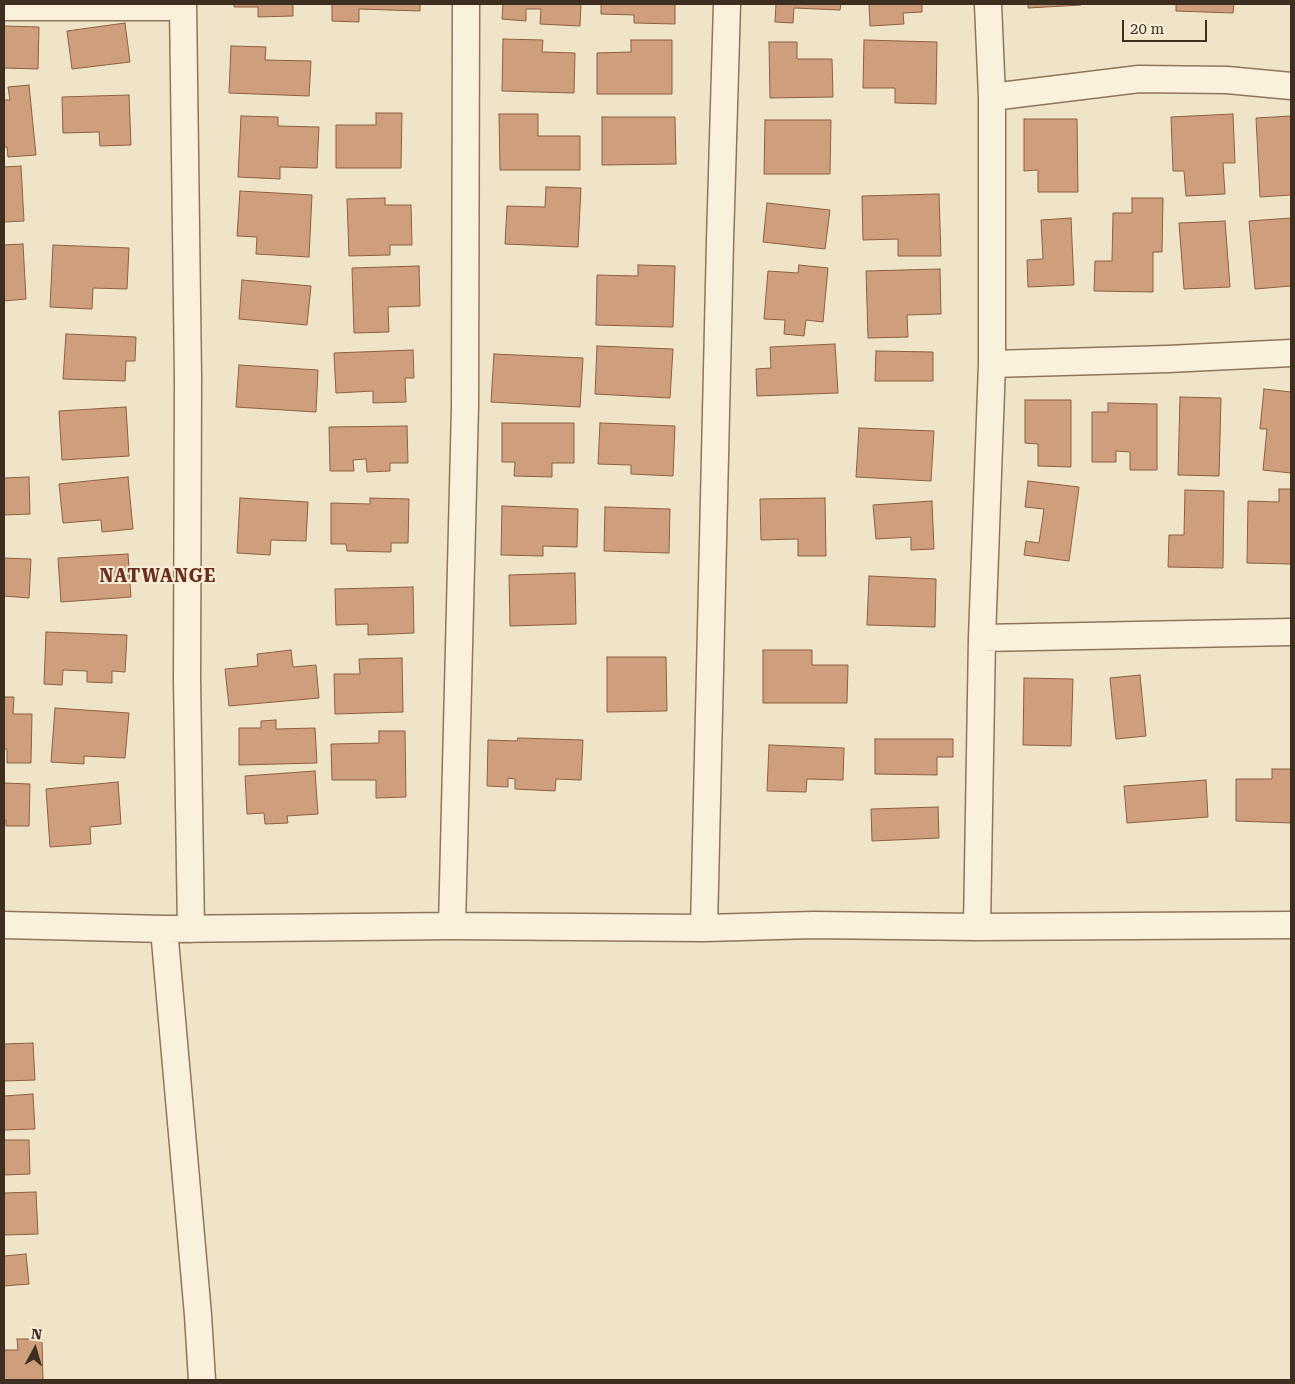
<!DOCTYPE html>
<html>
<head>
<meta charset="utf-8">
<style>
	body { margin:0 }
	#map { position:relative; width:1295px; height:1384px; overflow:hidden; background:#f0e4c8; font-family:"Roboto Serif",serif }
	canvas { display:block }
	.frame { position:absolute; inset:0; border:5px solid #3d2e20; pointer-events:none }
	.north { position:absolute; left:10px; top:1324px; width:50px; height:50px; -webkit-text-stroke:4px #f7eed8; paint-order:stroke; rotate:6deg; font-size:14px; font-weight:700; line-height:20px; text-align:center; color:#3d2e20 }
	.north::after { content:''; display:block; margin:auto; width:18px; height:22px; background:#3d2e20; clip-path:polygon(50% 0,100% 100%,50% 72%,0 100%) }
	.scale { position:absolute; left:1122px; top:20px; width:85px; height:22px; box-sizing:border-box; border:2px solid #3d2e20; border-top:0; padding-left:6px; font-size:15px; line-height:18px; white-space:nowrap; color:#3d2e20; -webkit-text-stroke:4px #f7eed8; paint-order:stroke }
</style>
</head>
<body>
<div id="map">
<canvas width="1295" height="1384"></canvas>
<div class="frame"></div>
<div class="north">N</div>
<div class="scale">20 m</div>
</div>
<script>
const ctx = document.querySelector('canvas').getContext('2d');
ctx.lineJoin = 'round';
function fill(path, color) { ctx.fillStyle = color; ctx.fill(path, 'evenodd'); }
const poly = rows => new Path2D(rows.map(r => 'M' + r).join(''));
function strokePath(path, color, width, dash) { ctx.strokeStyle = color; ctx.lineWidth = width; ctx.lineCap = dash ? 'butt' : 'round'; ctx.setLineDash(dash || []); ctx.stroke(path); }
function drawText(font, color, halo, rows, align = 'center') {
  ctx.font = font + ' "Roboto Serif",serif'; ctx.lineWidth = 4; ctx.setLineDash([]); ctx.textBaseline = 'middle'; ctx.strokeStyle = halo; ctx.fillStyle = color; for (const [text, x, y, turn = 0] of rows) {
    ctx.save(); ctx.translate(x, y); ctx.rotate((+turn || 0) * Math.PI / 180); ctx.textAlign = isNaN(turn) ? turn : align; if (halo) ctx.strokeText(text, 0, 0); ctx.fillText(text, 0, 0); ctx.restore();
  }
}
const building = poly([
	[234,4,293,4,293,16,258,17,258,7,234,7,234,4],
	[332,4,420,4,420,11,359,9,359,22,332,21,332,4],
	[503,4,581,4,580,26,540,24,541,9,526,9,526,21,502,19,503,4],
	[601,4,675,4,675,24,634,23,634,15,601,14,601,4],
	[776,4,841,4,840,10,794,8,793,23,775,22,776,4],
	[869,4,922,4,922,12,903,13,904,24,870,26,869,4],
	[1028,4,1081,4,1081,5,1028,8,1028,4],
	[1176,4,1234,4,1233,13,1176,11,1176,4],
	[125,23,130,62,72,69,67,31,125,23],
	[4,26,39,27,38,69,4,68,4,26],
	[503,39,543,40,542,52,575,53,574,93,502,91,503,39],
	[631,40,672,40,672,94,597,94,597,53,631,52,631,40],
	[864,40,937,42,936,104,895,103,895,88,863,88,864,40],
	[769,42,797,42,797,59,832,59,833,97,770,98,769,42],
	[231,46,266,47,265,60,311,61,309,96,229,93,231,46],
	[29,85,36,155,8,157,7,147,4,147,4,100,10,100,8,87,29,85],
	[129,95,131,145,100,146,99,132,63,133,62,97,129,95],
	[376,113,402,113,401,168,336,168,336,125,376,125,376,113],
	[499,114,538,114,538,136,580,136,580,170,500,170,499,114],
	[1233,114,1235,163,1223,163,1225,194,1186,196,1184,171,1173,171,1171,117,1233,114],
	[241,116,278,117,278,126,319,127,317,168,280,167,280,179,238,177,241,116],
	[1291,116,1291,195,1260,197,1256,118,1291,116],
	[602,117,675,117,676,164,602,165,602,117],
	[1024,119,1077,119,1078,192,1038,192,1038,170,1024,171,1024,119],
	[765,120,831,120,830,174,764,174,765,120],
	[21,166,24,221,4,222,4,167,21,166],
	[546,187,581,188,578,247,505,244,507,206,545,207,546,187],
	[240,191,312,195,309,257,256,254,257,237,237,236,240,191],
	[939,194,941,256,898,256,898,239,863,240,862,196,939,194],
	[385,198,385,205,411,205,412,245,390,245,390,255,349,256,347,199,385,198],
	[1132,198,1163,198,1162,252,1153,252,1153,292,1094,291,1095,261,1112,261,1113,213,1132,213,1132,198],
	[767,203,830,210,825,249,763,242,767,203],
	[1071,218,1074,285,1028,287,1027,260,1043,259,1041,220,1071,218],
	[1291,218,1291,286,1255,289,1249,221,1291,218],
	[1225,221,1230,287,1184,289,1179,223,1225,221],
	[23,244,26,299,4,301,4,245,23,244],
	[53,245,129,248,127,289,93,288,92,309,50,307,53,245],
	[638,265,675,266,673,327,596,325,597,275,638,276,638,265],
	[799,265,828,268,823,322,806,320,804,336,784,334,785,320,764,319,768,271,798,273,799,265],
	[419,266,420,306,388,307,389,332,354,333,352,268,419,266],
	[940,269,941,314,907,315,908,337,868,338,866,271,940,269],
	[242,280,311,286,307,325,239,319,242,280],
	[66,334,136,337,135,361,126,361,125,381,63,379,66,334],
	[835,344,838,393,757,396,756,369,771,368,770,347,835,344],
	[597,346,673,349,670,398,595,394,597,346],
	[413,350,414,378,405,378,406,402,373,403,373,391,336,393,334,353,413,350],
	[876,351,933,352,933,381,875,381,876,351],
	[494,354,583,358,580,407,491,402,494,354],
	[239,365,318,370,316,412,236,407,239,365],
	[1264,389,1291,392,1291,473,1263,470,1267,429,1260,429,1264,389],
	[1180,397,1221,398,1219,476,1178,475,1180,397],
	[1025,400,1071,400,1071,467,1038,466,1038,444,1025,443,1025,400],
	[1108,403,1157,404,1157,470,1130,470,1130,452,1116,451,1116,462,1092,462,1092,412,1108,412,1108,403],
	[126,407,129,456,62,460,59,411,126,407],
	[502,423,574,423,574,463,552,463,552,477,514,476,515,462,502,462,502,423],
	[600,423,675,426,673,476,631,474,631,465,598,464,600,423],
	[407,426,408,463,390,463,390,471,367,472,366,459,353,460,354,471,330,471,329,427,407,426],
	[859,428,934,431,931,481,856,477,859,428],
	[29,477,30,514,4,515,4,478,29,477],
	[128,477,133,529,102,532,101,520,63,523,59,484,128,477],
	[1028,481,1079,487,1069,561,1024,555,1026,541,1039,543,1044,509,1025,507,1028,481],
	[1279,489,1291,489,1291,564,1247,563,1248,501,1279,502,1279,489],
	[1185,490,1224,491,1223,568,1168,567,1169,535,1184,535,1185,490],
	[240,498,308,502,306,541,271,540,270,555,237,553,240,498],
	[370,498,409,499,408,543,391,543,391,552,347,551,346,544,331,544,331,503,370,504,370,498],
	[825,498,826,556,798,556,798,539,761,540,760,499,825,498],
	[932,501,934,549,911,550,911,537,876,539,873,505,932,501],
	[502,506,578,509,577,547,543,546,543,556,501,555,502,506],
	[605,507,670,509,669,553,604,551,605,507],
	[128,554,131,597,61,602,58,558,128,554],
	[4,558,31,559,29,598,4,596,4,558],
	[575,573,576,624,510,626,509,575,575,573],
	[869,576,936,579,935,627,867,625,869,576],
	[413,587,414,633,368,635,368,624,336,625,335,589,413,587],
	[46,632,127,635,125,672,112,671,112,683,87,682,87,671,63,670,62,685,44,684,46,632],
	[291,650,293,667,316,665,319,698,229,706,225,669,258,666,257,654,291,650],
	[763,650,812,650,812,665,848,665,847,703,763,703,763,650],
	[607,657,666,657,667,711,607,712,607,657],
	[402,658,403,712,335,714,334,674,360,674,359,659,402,658],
	[1140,675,1146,736,1116,739,1110,678,1140,675],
	[1024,678,1073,679,1071,746,1023,745,1024,678],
	[4,697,14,697,13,714,32,714,31,763,7,763,7,749,4,749,4,697],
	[55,708,129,713,125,758,84,756,84,764,51,762,55,708],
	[276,720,276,729,315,728,317,763,239,765,239,728,261,728,261,721,276,720],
	[379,731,405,731,406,797,376,798,376,780,332,780,331,744,379,743,379,731],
	[518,738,583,740,581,780,556,779,555,791,515,789,515,779,508,778,508,787,487,786,488,740,517,741,518,738],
	[875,739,953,739,953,757,937,757,937,775,875,774,875,739],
	[769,745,844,748,843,780,807,779,806,792,767,791,769,745],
	[1272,769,1291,769,1291,823,1236,821,1236,779,1272,779,1272,769],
	[315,771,318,814,287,816,288,823,265,824,264,813,247,814,245,776,315,771],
	[1206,780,1208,817,1127,823,1124,786,1206,780],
	[118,782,121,824,90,827,91,844,50,847,46,789,118,782],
	[4,783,30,784,29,826,6,826,6,820,4,820,4,783],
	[938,807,939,838,872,841,871,809,938,807],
	[33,1043,35,1080,4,1081,4,1044,33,1043],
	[33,1094,35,1129,4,1130,4,1096,33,1094],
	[4,1140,29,1140,30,1174,4,1175,4,1140],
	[36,1192,38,1234,4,1235,4,1193,36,1192],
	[26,1254,29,1284,4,1286,4,1256,26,1254],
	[17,1339,42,1339,43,1380,4,1380,4,1350,18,1350,17,1339]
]);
const minor = poly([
	[183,4,188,378,187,679,191,929],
	[4,7,183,7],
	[992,97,1139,79,1227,80,1291,86],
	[992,364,1168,359,1291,353],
	[982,638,1291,632],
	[4,925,164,929],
	[452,926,465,407,466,4],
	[977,927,982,638,992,364,992,97,988,4],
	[704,928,720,241,727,4],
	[202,1380,198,1315,164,929,452,926,704,928,813,925,977,927,1291,925]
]);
const districtNames = [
	["NATWANGE",158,577]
];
fill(building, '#cf9f7d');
strokePath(building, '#8d5f41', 1);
strokePath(minor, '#8d765c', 29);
strokePath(minor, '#faf1dc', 26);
ctx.letterSpacing = '1px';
drawText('bold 18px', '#6b2e1e', '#f7eed8', districtNames);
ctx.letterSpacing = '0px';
</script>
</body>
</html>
